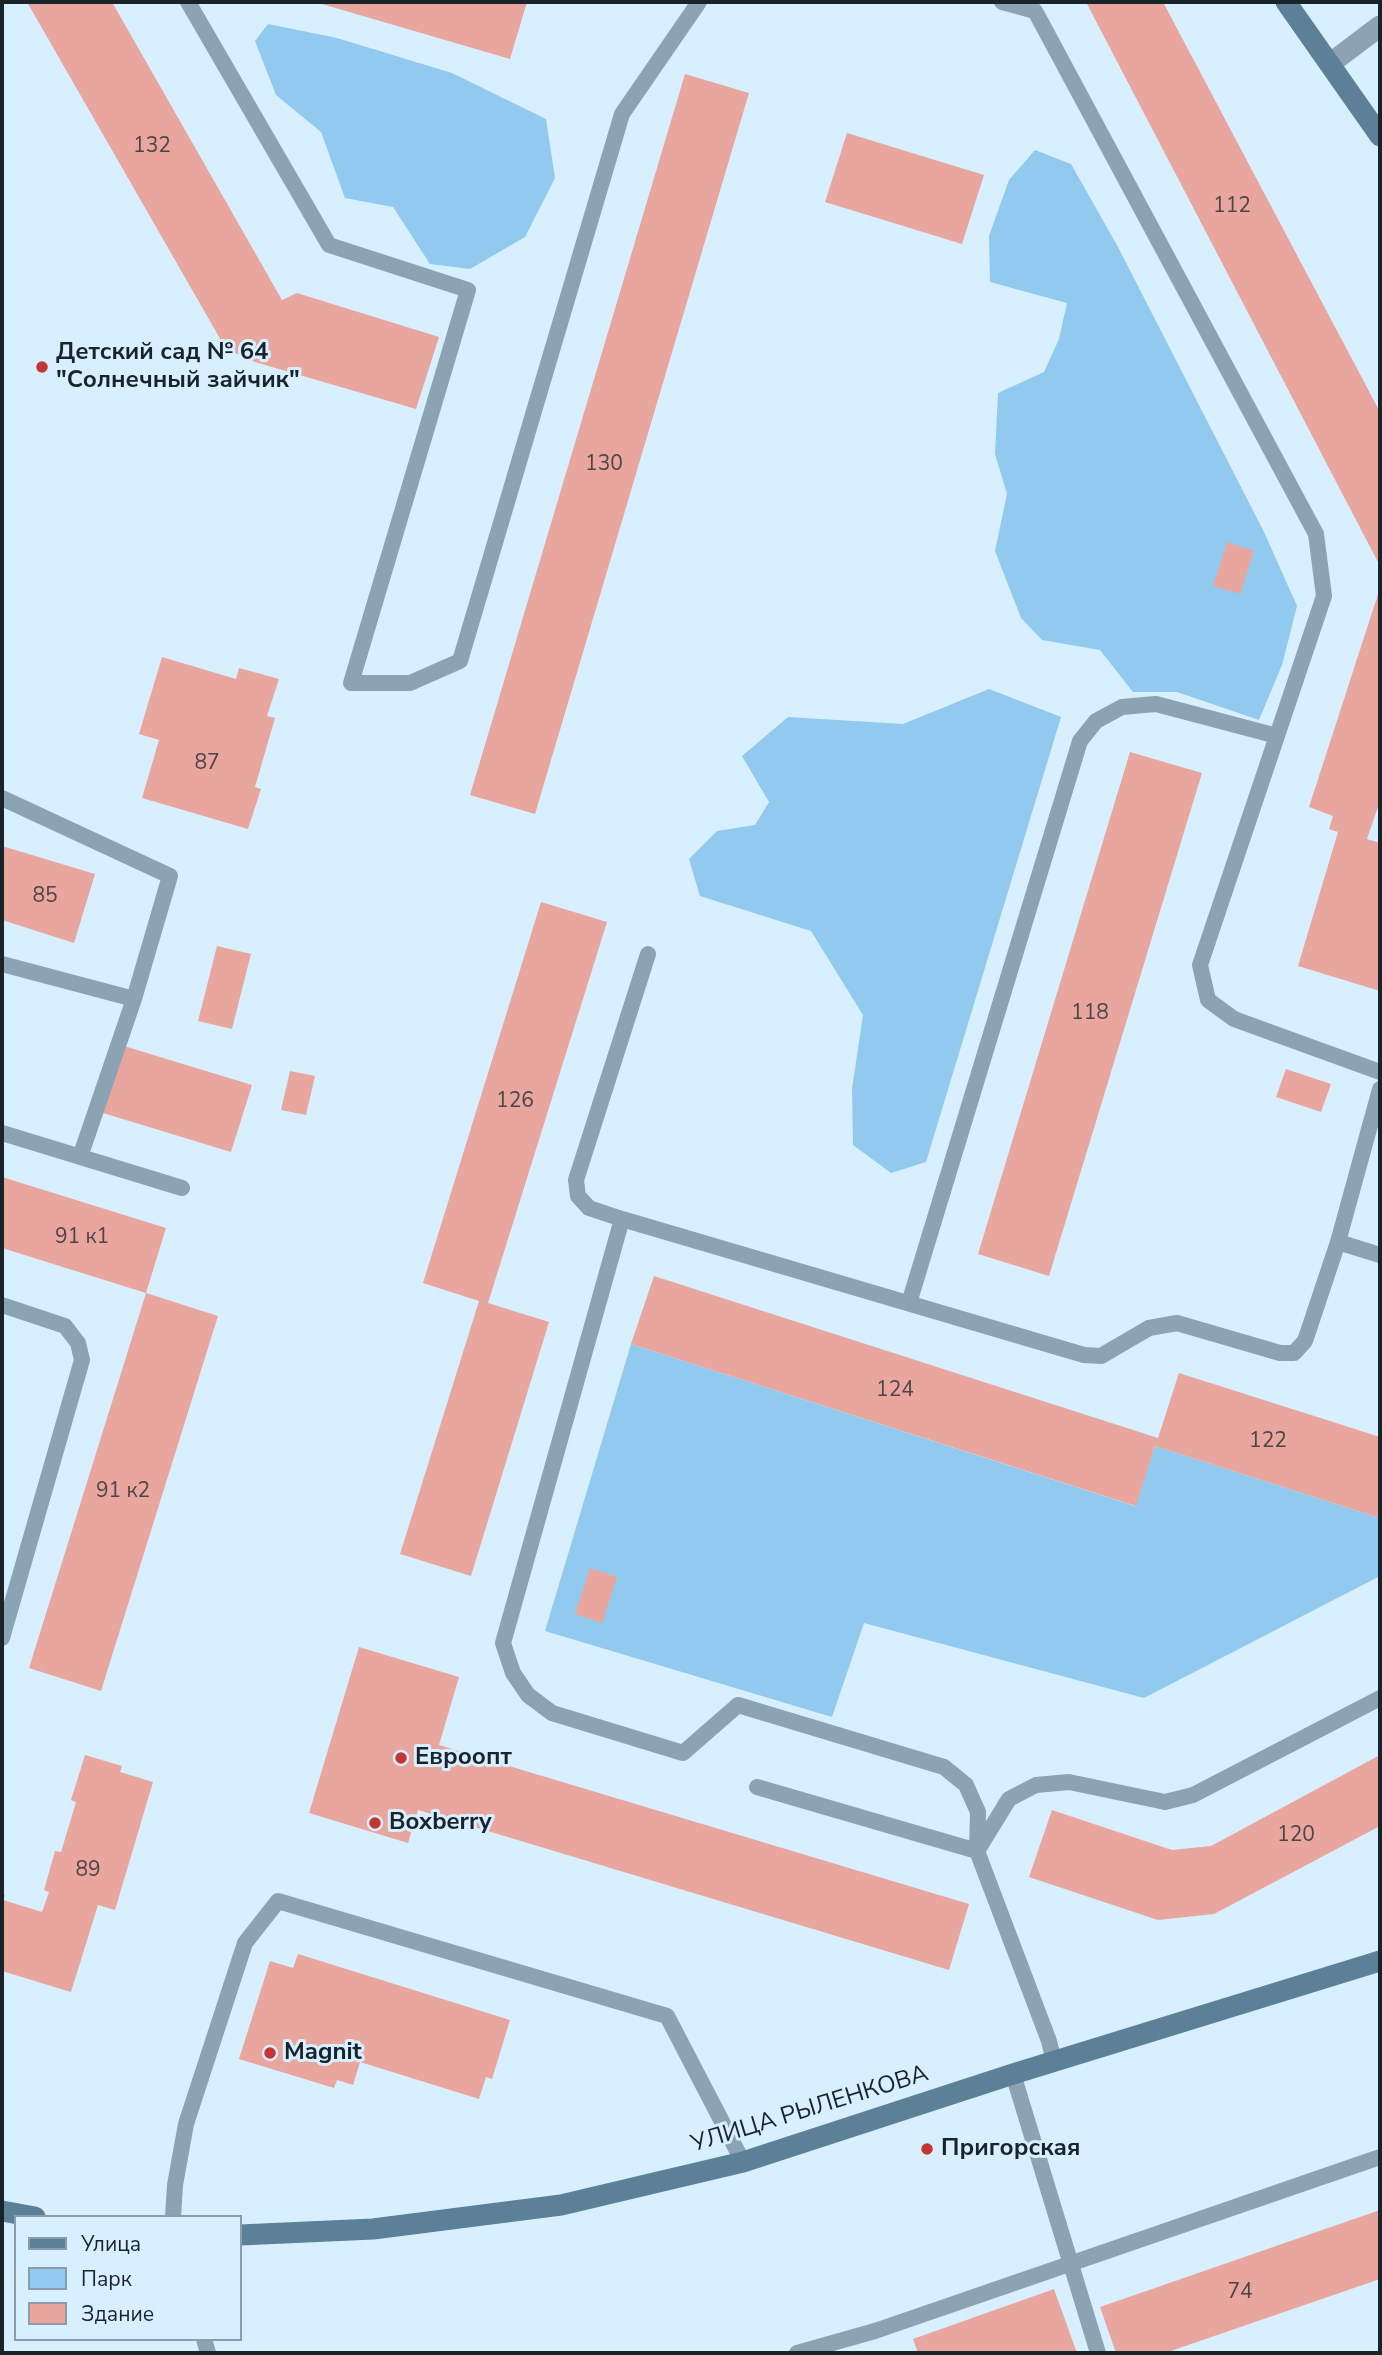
<!DOCTYPE html>
<html>
<head>
<meta charset="utf-8">
<style>
	body { margin:0 }
	#map { position:relative; width:1382px; height:2355px; overflow:hidden; background:#d8efff; font-family:"Nunito Sans",sans-serif }
	canvas { display:block }
	.frame { position:absolute; inset:0; border:4px solid #18232a; pointer-events:none }
	.legend { position:absolute; left:14px; top:2215px; width:228px; height:126px; box-sizing:border-box; background:#d8efff; border:2px solid #8b9daa; margin:0; padding:9px 12px; list-style:none; font-size:21px; color:#18232a }
	.legend li { display:flex; align-items:center; gap:14px; height:35px }
	.legend b { width:35px; border:2px solid #8b9daa }
</style>
</head>
<body>
<div id="map">
<canvas width="1382" height="2355"></canvas>
<div class="frame"></div>
<ul class="legend">
<li><b style="height:9px;background:#5c8097"></b>Улица</li>
<li><b style="height:19px;background:#91caee"></b>Парк</li>
<li><b style="height:19px;background:#e8a69f"></b>Здание</li>
</ul>
</div>
<script>
const ctx = document.querySelector('canvas').getContext('2d');
ctx.lineJoin = 'round';
function fill(path, color) { ctx.fillStyle = color; ctx.fill(path, 'evenodd'); }
const poly = rows => new Path2D(rows.map(r => 'M' + r).join(''));
function strokePath(path, color, width, dash) { ctx.strokeStyle = color; ctx.lineWidth = width; ctx.lineCap = dash ? 'butt' : 'round'; ctx.setLineDash(dash || []); ctx.stroke(path); }
function drawText(font, color, halo, rows, align = 'center') {
  ctx.font = font + ' "Nunito Sans",sans-serif'; ctx.lineWidth = 6; ctx.setLineDash([]); ctx.textBaseline = 'middle'; ctx.strokeStyle = halo; ctx.fillStyle = color; for (const [text, x, y, turn = 0] of rows) {
    ctx.save(); ctx.translate(x, y); ctx.rotate((+turn || 0) * Math.PI / 180); ctx.textAlign = isNaN(turn) ? turn : align; if (halo) ctx.strokeText(text, 0, 0); ctx.fillText(text, 0, 0); ctx.restore();
  }
}
const green = poly([
	[268,24,337,38,452,73,546,119,555,178,525,237,470,269,430,264,393,207,345,198,321,132,276,95,255,41],
	[1035,150,1071,164,1118,247,1264,532,1297,606,1282,665,1259,720,1177,692,1133,692,1100,650,1042,640,1021,618,995,551,1007,494,995,454,998,393,1044,372,1059,339,1067,303,990,282,989,236,1009,180],
	[989,689,1061,717,926,1162,891,1173,853,1145,852,1089,863,1015,811,931,700,896,689,859,717,831,755,825,769,802,742,756,788,717,903,724],
	[631,1344,1135,1506,1155,1446,1380,1518,1380,1576,1144,1698,864,1623,832,1717,545,1631]
]);
const building = poly([
	[27,2,112,2,282,300,297,293,439,337,416,409,255,362,226,349],
	[315,2,527,2,510,59],
	[1086,2,1163,2,1380,412,1380,566],
	[685,74,749,93,535,814,470,795],
	[847,133,984,175,962,244,825,202],
	[1227,542,1254,551,1240,594,1213,586],
	[1380,588,1380,801,1367,839,1380,843,1380,991,1298,966,1338,832,1329,829,1333,816,1309,807],
	[162,657,236,679,239,668,279,679,267,716,275,718,255,787,261,789,248,829,142,798,159,740,139,734],
	[1130,752,1202,773,1049,1276,978,1254],
	[2,846,95,874,74,943,2,920],
	[541,902,607,922,488,1303,549,1322,471,1576,400,1554,479,1301,423,1283],
	[217,946,251,954,232,1029,198,1021],
	[124,1046,252,1085,231,1152,103,1113],
	[1286,1069,1331,1084,1321,1112,1276,1097],
	[290,1071,315,1076,306,1115,281,1110],
	[2,1177,166,1228,146,1293,2,1248],
	[654,1276,1158,1438,1179,1373,1380,1437,1380,1518,1155,1446,1136,1506,631,1344],
	[146,1293,218,1316,101,1691,29,1668],
	[590,1568,617,1577,602,1623,575,1614],
	[359,1647,459,1677,439,1745,969,1904,949,1970,418,1810,408,1843,309,1813],
	[85,1755,122,1766,120,1772,153,1782,115,1910,98,1905,71,1992,2,1971,2,1894,5,1895,3,1900,42,1912,49,1892,44,1890,55,1851,61,1852,76,1802,71,1800],
	[1380,1755,1380,1826,1214,1914,1158,1920,1029,1877,1052,1810,1172,1850,1211,1846],
	[298,1954,510,2020,492,2079,486,2077,479,2099,360,2062,353,2085,337,2080,334,2088,239,2059,270,1961,293,1968],
	[1380,2210,1380,2279,1165,2353,1116,2353,1100,2307],
	[1054,2289,1077,2353,918,2353,913,2339]
]);
const lane = poly([
	[188,2,329,245,468,290,351,683,410,683,460,661,622,114,699,2],
	[1002,2,1035,11,1316,534,1324,596,1200,965,1208,1000,1234,1019,1380,1072],
	[2,798,170,876,134,999,2,964],
	[648,954,576,1180,578,1196,589,1208,622,1219,503,1643,513,1673,528,1695,552,1713,683,1753,738,1705,944,1767,966,1785,978,1812,977,1851,1049,2041,1054,2062],
	[1380,1089,1338,1242,1380,1255],
	[2,1133,182,1188],
	[80,1157,134,999],
	[622,1219,1084,1355,1101,1356,1149,1328,1177,1323,1280,1353,1294,1353,1305,1341,1338,1242],
	[909,1303,1080,741,1096,721,1122,707,1156,704,1277,736],
	[2,1305,65,1326,78,1343,82,1360,2,1638],
	[757,1787,977,1851,1009,1799,1036,1785,1069,1782,1165,1802,1193,1795,1380,1698],
	[1013,2074,1098,2353],
	[173,2217,175,2185,186,2124,245,1943,278,1901,667,2016,743,2162],
	[204,2339,208,2353],
	[797,2353,875,2331,1380,2157]
]);
const street = poly([
	[1331,63,1380,26]
]);
const secondary = poly([
	[1286,2,1380,136],
	[2,2211,35,2217],
	[240,2235,373,2229,561,2205,743,2162,1013,2074,1380,1961]
]);
const markers = [
	[42,367,7,"#c43634"],
	[401,1758,7,"#c43634"],
	[375,1823,7,"#c43634"],
	[270,2053,7,"#c43634"],
	[927,2149,7,"#c43634"]
];
const numberNames = [
	["132",152,147],
	["112",1232,207],
	["130",604,465],
	["87",207,764],
	["85",45,897],
	["118",1090,1014],
	["126",515,1102],
	["91 к1",82,1238],
	["124",895,1391],
	["122",1268,1442],
	["91 к2",123,1492],
	["120",1296,1836],
	["89",88,1871],
	["74",1240,2293]
];
const poiNames = [
	["Детский сад № 64",56,353],
	["\"Солнечный зайчик\"",56,381],
	["Евроопт",415,1758],
	["Boxberry",389,1823],
	["Magnit",284,2053],
	["Пригорская",941,2149]
];
const streetNames = [
	["УЛИЦА РЫЛЕНКОВА",810,2110,-17]
];
fill(green, '#91caee');
fill(building, '#e8a69f');
strokePath(lane, '#8ba3b3', 16);
strokePath(street, '#8ba3b3', 21);
strokePath(secondary, '#5c8097', 21);
for (const [x, y, r, color] of markers) { const dot = new Path2D(); dot.arc(x, y, r, 0, 2 * Math.PI); ctx.fillStyle = color; ctx.fill(dot); strokePath(dot, '#d8efff', 2.5); }
drawText('21px', '#4c4447', null, numberNames);
drawText('bold 24px', '#18232a', '#d8efff', poiNames, 'left');
drawText('24px', '#18232a', '#d8efff', streetNames);
</script>
</body>
</html>
